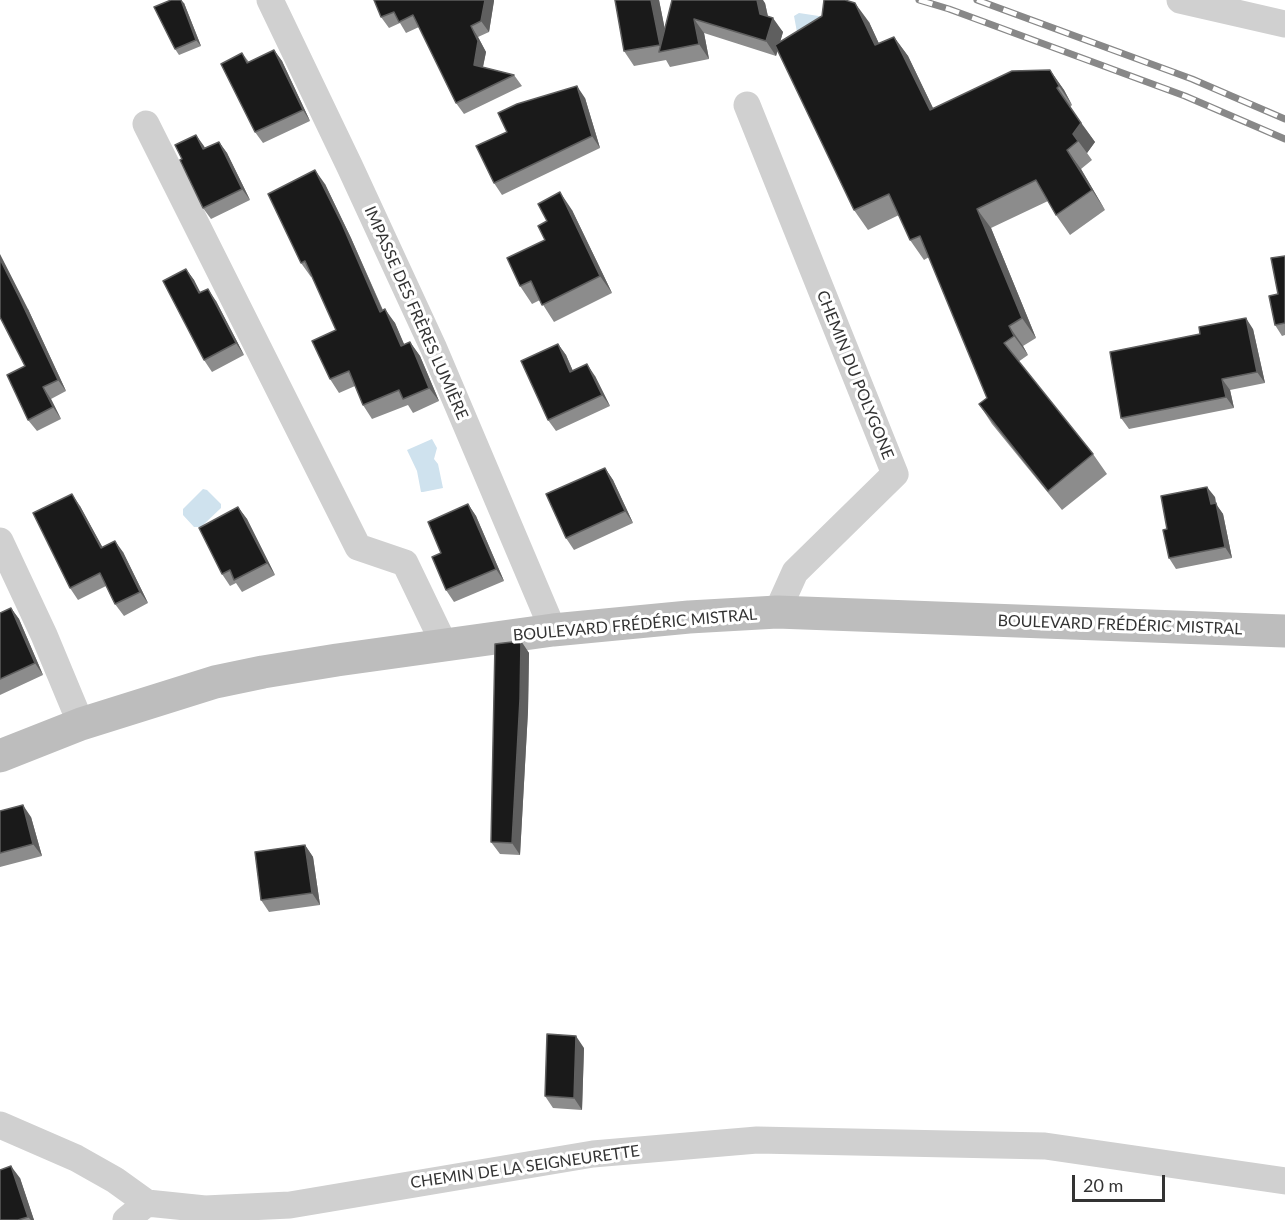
<!DOCTYPE html>
<html>
<head>
<meta charset="utf-8">
<style>
	body { margin:0 }
	#map { position:relative; width:1285px; height:1220px; overflow:hidden; background:#fff; font-family:Lato,sans-serif }
	canvas { display:block }
	.scale { position:absolute; left:1072px; top:1175px; width:93px; height:27px; box-sizing:border-box; border:3px solid #333; border-top:0; padding-left:8px; font-size:18px; line-height:21px; white-space:nowrap; color:#333; -webkit-text-stroke:4px #fff; paint-order:stroke }
</style>
</head>
<body>
<div id="map">
<canvas width="1285" height="1220"></canvas>
<div class="scale">20 m</div>
</div>
<script>
const ctx = document.querySelector('canvas').getContext('2d');
ctx.lineJoin = 'round';
function fill(path, color) { ctx.fillStyle = color; ctx.fill(path, 'evenodd'); }
const poly = rows => new Path2D(rows.map(r => 'M' + r).join(''));
function strokePath(path, color, width, dash) { ctx.strokeStyle = color; ctx.lineWidth = width; ctx.lineCap = dash ? 'butt' : 'round'; ctx.setLineDash(dash || []); ctx.stroke(path); }
function drawText(font, color, halo, rows, align = 'center') {
  ctx.font = font + ' Lato,sans-serif'; ctx.lineWidth = 6; ctx.setLineDash([]); ctx.textBaseline = 'middle'; ctx.strokeStyle = halo; ctx.fillStyle = color; for (const [text, x, y, turn = 0] of rows) {
    ctx.save(); ctx.translate(x, y); ctx.rotate((+turn || 0) * Math.PI / 180); ctx.textAlign = isNaN(turn) ? turn : align; if (halo) ctx.strokeText(text, 0, 0); ctx.fillText(text, 0, 0); ctx.restore();
  }
}
const water = poly([
	[799,13,832,18,799,43,794,16],
	[432,439,437,448,434,459,438,464,443,488,423,492,421,492,417,471,407,450],
	[203,489,207,490,221,504,221,508,201,527,194,527,183,515,183,509]
]);
const minor = poly([
	[270,0,350,167,434,349,553,630],
	[1180,0,1285,24],
	[747,105,895,474,795,572,777,612],
	[146,124,358,547,405,563,444,644],
	[0,541,44,635,81,724],
	[0,1125,76,1158,115,1180,147,1203,205,1209,290,1205,593,1154,757,1140,1045,1146,1285,1181],
	[126,1220,147,1203]
]);
const secondary = poly([
	[0,756,81,724,215,682,263,672,337,660,553,630,689,617,777,612,1285,631]
]);
const rail = poly([
	[919,0,949,9,1185,96,1285,139],
	[977,0,1192,79,1285,119]
]);
const wall = poly([
	[374,0,494,0,489,32,478,37,486,52,483,67,514,75,522,86,464,114,456,103,419,27,406,33,400,23,389,28,381,17],
	[615,0,659,0,665,30,672,0,765,3,768,16,783,32,780,42,869,22,879,44,894,37,908,56,933,108,1050,70,1064,90,1072,105,1070,107,1095,142,1087,153,1092,160,1081,169,1105,210,1070,235,1056,215,1048,201,991,228,1036,338,1023,346,1028,355,1018,362,1093,454,1107,474,1062,510,992,424,979,404,987,398,929,257,924,260,910,240,899,215,868,230,854,210,778,50,776,56,704,33,709,59,670,67,666,60,634,66,624,51],
	[184,3,201,46,179,55,175,49],
	[274,50,282,61,310,121,263,143,255,132,242,53,249,62],
	[585,98,600,148,502,195,494,183],
	[219,142,227,153,250,200,211,219,203,208,205,148],
	[325,184,351,238,383,310,395,323,404,345,410,342,420,356,439,401,413,413,408,405,372,419,363,405,355,386,339,393,330,379,336,330,312,276,311,277,301,263],
	[572,210,612,293,554,322,540,300,532,304,520,286,545,240],
	[1285,256,1285,335,1282,336,1275,325,1278,294],
	[186,269,194,280,200,293,216,301,244,355,212,372,204,360],
	[28,309,66,391,51,399,61,419,37,431,28,420,25,366],
	[1253,329,1265,383,1230,390,1234,408,1129,429,1121,418],
	[558,344,566,355,573,371,595,376,610,406,556,431,548,420],
	[605,468,613,480,633,523,574,550,566,538],
	[1215,497,1216,504,1223,514,1232,558,1176,569,1169,558,1167,529],
	[468,504,476,516,504,581,454,602,446,590,441,553],
	[80,506,102,547,123,552,148,603,124,616,115,604,106,586,78,600,70,588],
	[238,507,247,519,275,575,242,592,236,583,230,586,222,574],
	[11,608,19,619,43,675,0,695,0,613],
	[521,641,529,653,528,711,520,855,500,854,491,842],
	[0,811,31,817,42,856,0,867],
	[305,845,313,857,320,905,269,912,261,900],
	[584,1048,582,1110,553,1108,545,1096],
	[20,1178,34,1220,0,1220]
]);
const shadedWall = poly([
	[181,0,184,3,201,46,196,40],
	[485,0,494,0,494,1,489,32,481,21],
	[651,0,659,0,669,50,664,51,660,45],
	[757,0,763,0,765,3,770,27,773,18,783,32,776,56,766,41],
	[855,3,869,22,889,65,875,45],
	[694,19,704,33,709,59,699,44],
	[471,26,478,37,486,52,481,76,474,65],
	[894,37,908,56,943,129,930,110],
	[274,50,282,61,310,121,303,110],
	[1050,70,1064,90,1072,105,1059,86],
	[577,86,585,98,600,148,592,136],
	[1081,123,1095,142,1087,153,1073,134],
	[196,135,204,146,211,160,203,149],
	[219,142,227,153,250,200,242,189],
	[1067,150,1081,169,1105,210,1092,190],
	[315,170,325,184,351,238,389,325,380,312],
	[560,192,572,210,612,293,600,276],
	[977,209,991,228,1036,338,1022,318],
	[0,254,28,309,66,391,58,380,0,259],
	[186,269,194,280,207,305,199,293],
	[208,289,216,301,244,355,236,343],
	[385,309,395,323,411,360,401,346],
	[1246,318,1253,329,1265,383,1257,372],
	[1009,326,1023,346,1028,355,1014,336],
	[410,342,420,356,439,401,429,388],
	[558,344,566,355,578,383,570,372],
	[587,364,595,376,610,406,602,395],
	[1222,379,1230,390,1234,408,1226,397],
	[43,387,51,399,61,419,53,407],
	[605,468,613,480,633,523,625,511],
	[1207,487,1215,497,1216,504,1223,514,1232,558,1225,547,1211,504],
	[72,494,80,506,109,559,101,548],
	[468,504,476,516,504,581,496,569],
	[238,507,247,519,275,575,267,563],
	[115,541,123,552,148,603,140,592],
	[11,608,19,619,43,675,35,663],
	[521,641,529,653,528,711,520,855,512,843],
	[23,805,31,817,42,856,33,844],
	[305,845,313,857,320,905,312,893],
	[576,1036,584,1048,582,1110,574,1098],
	[11,1166,20,1178,34,1220,31,1220,28,1217]
]);
const building = poly([
	[171,0,181,0,196,40,175,49,154,7,171,0],
	[374,0,485,0,481,21,471,26,478,41,474,65,514,75,456,103,413,15,399,22,394,12,381,17,374,0],
	[615,0,651,0,660,45,624,51,615,0],
	[672,0,757,0,760,14,773,18,766,41,694,19,699,44,659,52,672,0],
	[824,0,845,0,855,3,875,45,894,37,930,110,1012,71,1050,70,1059,86,1057,88,1081,123,1073,134,1078,141,1067,150,1092,190,1056,215,1036,180,977,209,1022,318,1009,326,1014,336,1004,343,1093,454,1048,491,979,404,987,398,920,236,910,240,889,194,854,210,775,45,822,16,824,0],
	[274,50,303,110,255,132,221,64,242,53,247,63,274,50],
	[577,86,592,136,494,183,476,146,507,132,498,113,517,104,577,86],
	[196,135,203,149,219,142,242,189,203,208,180,160,182,159,175,145,196,135],
	[315,170,342,224,380,312,385,309,401,346,410,342,429,388,403,399,399,390,363,405,349,371,330,379,312,341,336,330,305,261,301,263,268,194,315,170],
	[560,192,600,276,542,305,531,281,520,286,507,258,545,240,538,226,547,221,538,204,560,192],
	[1285,256,1285,323,1275,325,1269,296,1278,294,1271,258,1285,256],
	[0,259,19,297,58,380,43,387,53,407,28,420,7,375,25,366,0,317,0,259],
	[186,269,199,293,208,289,236,343,204,360,163,281,186,269],
	[1246,318,1257,372,1222,379,1226,397,1121,418,1110,352,1200,334,1199,327,1246,318],
	[558,344,570,372,587,364,602,395,548,420,521,361,558,344],
	[605,468,625,511,566,538,546,494,605,468],
	[1207,487,1211,504,1216,503,1225,547,1169,558,1163,530,1167,529,1161,496,1207,487],
	[72,494,101,548,115,541,140,592,115,604,100,573,70,588,33,513,72,494],
	[468,504,496,569,446,590,432,557,441,553,428,522,468,504],
	[238,507,267,563,234,580,230,570,222,574,199,528,238,507],
	[11,608,35,663,0,679,0,613,11,608],
	[521,641,520,699,512,843,491,842,495,644,521,641],
	[23,805,33,844,0,853,0,811,23,805],
	[305,845,312,893,261,900,255,852,305,845],
	[547,1034,576,1036,574,1098,545,1096,547,1034],
	[11,1166,28,1217,18,1220,0,1220,0,1170,11,1166]
]);
const streetNames = [
	["IMPASSE DES FRÈRES LUMIÈRE",416,313,66],
	["CHEMIN DU POLYGONE",855,375,68],
	["BOULEVARD FRÉDÉRIC MISTRAL",635,625,-5],
	["BOULEVARD FRÉDÉRIC MISTRAL",1120,625,2],
	["CHEMIN DE LA SEIGNEURETTE",525,1167,-8]
];
fill(water, '#cfe2ee');
strokePath(minor, '#d0d0d0', 27);
strokePath(secondary, '#bdbdbd', 33);
strokePath(rail, '#888', 7);
strokePath(rail, '#fff', 4.5, [14]);
fill(wall, '#8c8c8c');
fill(shadedWall, '#5f5f5f');
fill(building, '#1a1a1a');
strokePath(building, '#5f5f5f', 1.5);
drawText('16px', '#333', '#fff', streetNames);
</script>
</body>
</html>
